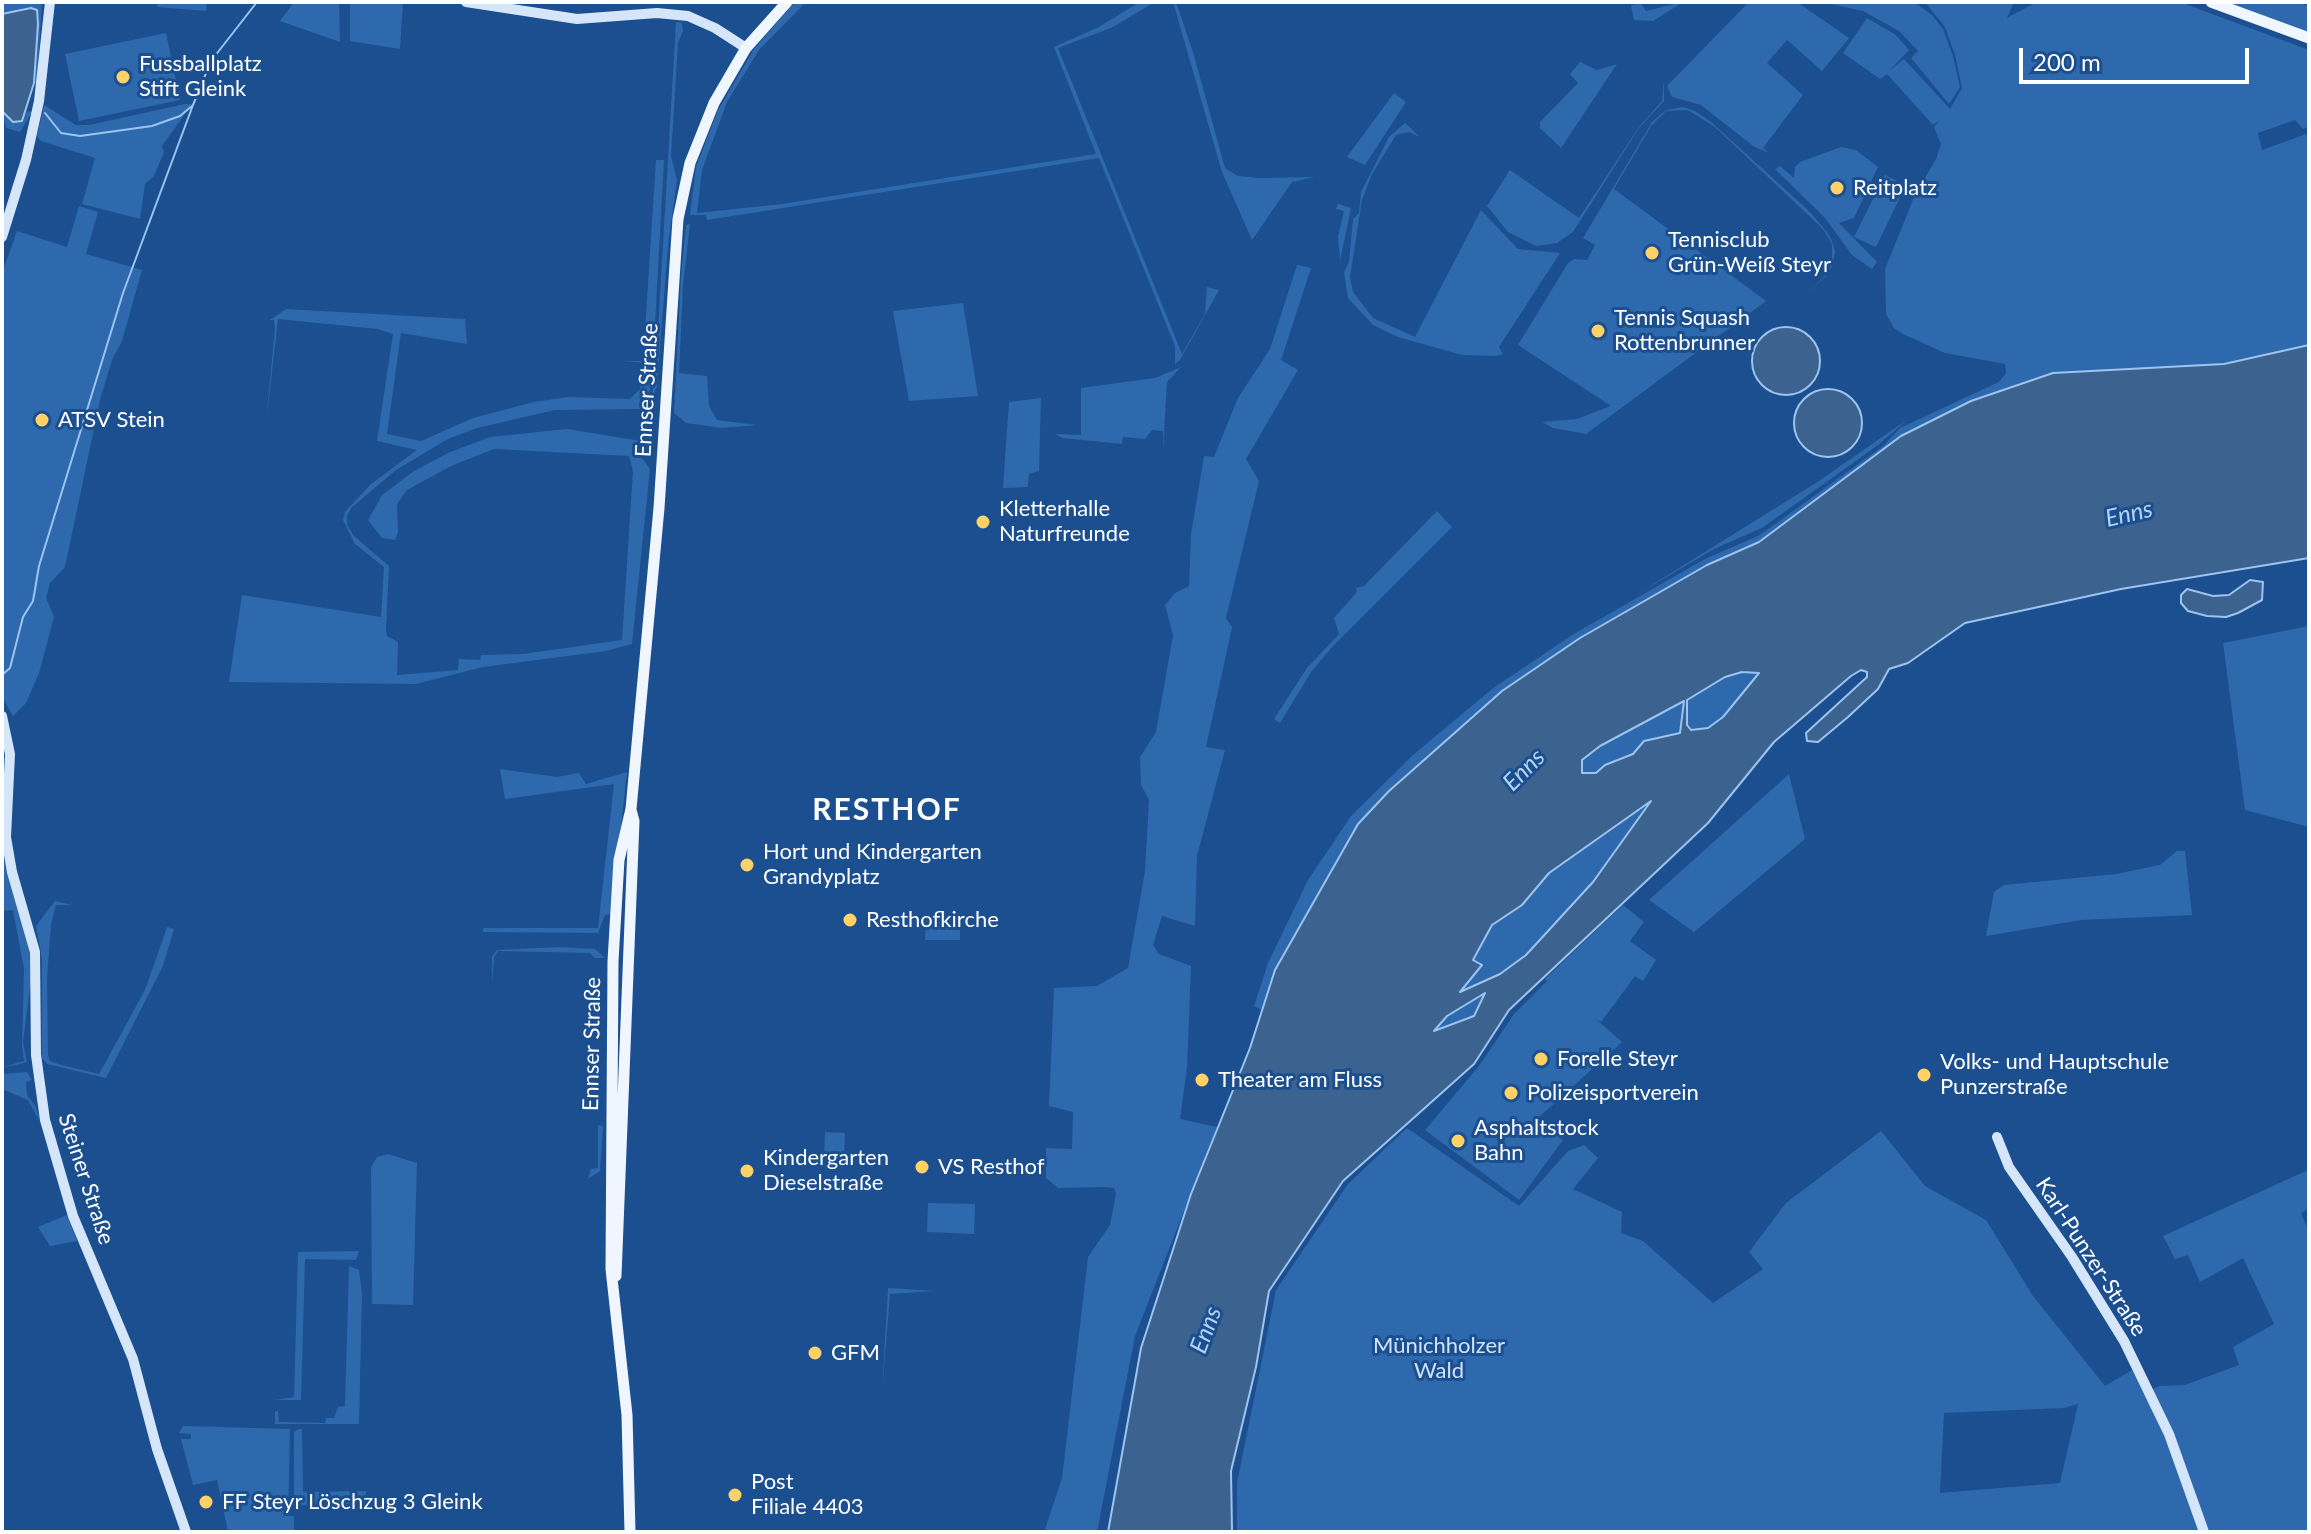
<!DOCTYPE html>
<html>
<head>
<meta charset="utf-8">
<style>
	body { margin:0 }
	#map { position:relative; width:2311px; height:1534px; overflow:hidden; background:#1b4f8f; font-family:Lato,sans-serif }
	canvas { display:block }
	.frame { position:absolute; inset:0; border:4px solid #fff; pointer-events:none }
	.scale { position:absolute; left:2019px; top:48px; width:230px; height:36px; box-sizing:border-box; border:4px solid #fff; border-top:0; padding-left:10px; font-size:24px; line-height:28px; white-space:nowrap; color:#fff; -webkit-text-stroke:6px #1b4f8f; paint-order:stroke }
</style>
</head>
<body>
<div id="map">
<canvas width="2311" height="1534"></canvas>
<div class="frame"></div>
<div class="scale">200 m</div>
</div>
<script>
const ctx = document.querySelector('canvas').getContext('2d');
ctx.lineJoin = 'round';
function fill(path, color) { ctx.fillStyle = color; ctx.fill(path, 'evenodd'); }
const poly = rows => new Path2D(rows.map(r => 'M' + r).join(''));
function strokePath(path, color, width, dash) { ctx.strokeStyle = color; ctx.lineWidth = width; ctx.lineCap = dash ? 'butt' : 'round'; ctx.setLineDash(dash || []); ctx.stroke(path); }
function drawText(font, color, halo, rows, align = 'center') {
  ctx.font = font + ' Lato,sans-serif'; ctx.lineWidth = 6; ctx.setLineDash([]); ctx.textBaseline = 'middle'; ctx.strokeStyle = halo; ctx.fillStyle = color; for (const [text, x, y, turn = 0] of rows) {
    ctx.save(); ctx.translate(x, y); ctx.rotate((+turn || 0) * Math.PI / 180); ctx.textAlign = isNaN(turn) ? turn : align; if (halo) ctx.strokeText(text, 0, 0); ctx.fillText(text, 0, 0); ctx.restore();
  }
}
const green = poly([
	[2,2,42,2,37,84,34,83,37,10,2,14],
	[158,2,207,2,206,11,157,7],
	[294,2,339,2,340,42,280,21],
	[350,2,403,2,400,49,350,41],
	[795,2,806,2,759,50,727,102,702,170,697,213,782,204,1096,154,1054,47,1097,28,1140,2,1155,2,1111,28,1058,48,1182,354,1205,314,1207,287,1219,290,1180,360,1175,364,1175,346,1099,158,707,220,706,215,690,215,696,167,718,110,754,49],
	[1173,2,1176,2,1193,52,1225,168,1238,176,1259,178,1315,177,1292,182,1252,240,1222,172],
	[1640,2,1646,11,1683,2,1653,21,1634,20,1631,6],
	[1749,2,1797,2,1849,38,1822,71,1787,40,1767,63,1803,95,1763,148,1769,153,1753,146,1701,105,1672,97,1667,86],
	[1821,2,1914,2,1932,15,1943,29,1953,56,1960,87,1949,104,1911,58,1918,51,1899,31,1863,11],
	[1925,2,2014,2,2007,18,2037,2,2180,2,2309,50,2309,126,2303,129,2295,120,2258,133,2262,150,2309,133,2309,345,2224,364,2053,373,1971,401,1901,436,1759,542,1707,565,1580,638,1358,824,1275,970,1262,1010,1254,1006,1268,963,1308,880,1351,816,1413,755,1492,689,1572,635,1705,559,1760,535,1883,446,1900,428,1999,382,2006,373,2005,364,1945,353,1903,334,1894,328,1886,314,1885,269,1915,195,1936,159,1941,144,1934,127,1940,120,1933,125,1887,74,1880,79,1843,53,1867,18,1896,35,1909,50,1889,71,1904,59,1950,109,1962,88,1955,55,1945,27],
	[2227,2,2294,2,2309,6,2309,32],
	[676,22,682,23,683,31,678,43,671,156,677,180,668,245,657,387,649,404,655,381],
	[166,33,180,100,79,121,65,54],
	[1580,62,1597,70,1617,64,1561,148,1540,128,1540,122,1578,83,1570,74],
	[1664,80,1664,101,1639,128,1573,232,1557,243,1536,246,1508,232,1487,206,1510,170,1579,218,1639,127,1662,101],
	[1394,93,1406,102,1365,165,1347,157],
	[185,104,192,104,162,146,164,152,154,176,145,184,140,219,82,204,95,158,41,141,37,136,44,105,76,125,89,125],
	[1683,107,1695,111,1711,122,1808,210,1827,232,1831,239,1835,251,1833,265,1825,277,1804,296,1827,274,1832,262,1832,244,1823,229,1715,127,1688,110,1666,111,1651,126,1614,189,1766,301,1586,434,1553,428,1542,422,1577,419,1611,406,1518,345,1568,263,1574,259,1587,260,1595,245,1583,238,1652,122,1666,110],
	[2,111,13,122,22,121,27,111,32,112,20,132,6,128],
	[1405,123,1420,137,1409,132,1396,135,1372,174,1362,200,1350,277,1353,292,1373,318,1415,337,1481,210,1518,249,1560,253,1499,347,1503,354,1497,356,1462,355,1398,337,1373,325,1348,298,1344,272,1349,262,1353,219,1359,213,1361,192,1389,137],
	[1841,147,1856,150,1878,167,1854,218,1839,223,1877,262,1872,269,1852,255,1825,218,1775,169,1780,166,1794,178,1795,167,1800,162],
	[656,160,664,160,653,360,648,363,623,361,643,361],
	[1885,175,1906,185,1876,247,1854,237],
	[1338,204,1351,208,1340,261,1338,236,1344,211,1336,209],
	[79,206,98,212,86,254,142,270,122,341,112,360,100,400,65,567,50,583,46,598,54,617,39,673,26,703,13,716,2,697,2,273,17,231,67,247],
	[690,224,683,285,679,373,707,376,709,406,717,420,757,425,722,428,686,423,674,413,681,277,686,225],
	[1297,265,1311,268,1281,360,1298,370,1246,459,1259,481,1226,618,1232,627,1206,747,1225,750,1197,856,1195,926,1162,916,1153,945,1159,954,1191,966,1187,1068,1180,1119,1217,1127,1135,1336,1097,1532,1044,1532,1062,1478,1088,1257,1110,1225,1116,1194,1114,1188,1107,1187,1058,1188,1046,1178,1046,1148,1072,1149,1073,1112,1049,1106,1054,988,1097,986,1128,968,1145,871,1149,800,1141,785,1140,757,1156,732,1173,635,1165,605,1175,593,1189,586,1191,534,1204,456,1214,457,1238,398,1270,349],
	[963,303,978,396,909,401,893,311],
	[286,309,465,319,467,344,401,333,387,434,421,441,473,418,534,402,568,397,630,399,640,389,640,366,652,367,650,390,640,409,555,410,477,428,448,439,396,470,351,508,347,516,347,525,354,536,389,566,386,629,387,636,398,642,397,675,458,670,459,659,480,660,481,655,523,654,622,640,633,471,629,456,494,449,451,466,407,490,397,504,398,533,395,540,382,538,368,520,382,495,414,471,448,453,490,437,567,429,641,441,642,458,650,469,632,644,606,651,483,667,416,684,229,682,242,595,381,617,384,567,355,544,343,520,345,512,371,484,417,450,377,441,393,334,378,329,278,319,266,424,275,328,274,320,270,320],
	[1181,367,1167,382,1163,450,1163,431,1152,430,1145,439,1123,437,1122,444,1063,438,1055,434,1081,435,1081,388,1155,378],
	[1041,398,1039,471,1029,474,1028,487,1003,488,1009,402],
	[1908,419,1878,445,1762,528,1714,549,1634,596,1819,481],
	[1437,511,1452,527,1333,646,1311,672,1280,723,1274,719,1307,668,1339,634,1334,618,1357,592,1356,588,1364,586],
	[2309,626,2309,827,2245,810,2223,643],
	[1742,672,1759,672,1723,717,1708,728,1692,731,1687,725,1686,700,1725,677],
	[1684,701,1680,733,1644,741,1633,754,1605,765,1596,773,1582,773,1582,760,1600,746],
	[500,769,557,777,579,773,586,784,627,772,611,914,605,915,598,933,483,932,483,928,598,928,614,784,505,799],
	[1789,774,1805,839,1694,932,1649,900],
	[1653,799,1593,882,1526,955,1500,974,1459,992,1481,965,1473,961,1492,925,1522,905,1549,873],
	[2177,851,2185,851,2192,915,2081,920,1986,936,1994,892,2004,885,2116,874,2160,865],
	[2,852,29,945,31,980,23,1042,27,1062,16,1065,3,1067,24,1061,22,1045,24,969,13,910,2,911],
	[55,901,72,905,56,905,51,924,47,978,48,1055,50,1061,61,1065,99,1074,145,990,167,927,174,929,163,966,106,1078,47,1064,42,1058,42,959,36,926],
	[1623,905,1644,922,1630,941,1656,960,1643,981,1635,976,1601,1022,1597,1020,1622,1042,1537,1119,1563,1140,1519,1200,1425,1130,1479,1066,1514,1014,1547,981,1545,979],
	[926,915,960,916,960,940,925,940],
	[559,947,595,949,605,958,595,958,590,953,498,951,494,957,492,984,492,957,497,950],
	[1487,992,1474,1016,1433,1032,1447,1016],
	[27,1072,32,1080,26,1082,27,1095,36,1107,40,1122,28,1100,2,1089,2,1074],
	[598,1125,603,1126,600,1171,588,1179,591,1169,598,1168],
	[1407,1128,1519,1206,1568,1151,1584,1145,1598,1158,1573,1189,1622,1212,1621,1233,1643,1241,1713,1303,1763,1269,1749,1252,1786,1203,1881,1131,1925,1186,1986,1220,2033,1296,2105,1386,2132,1370,2144,1394,2159,1386,2185,1385,2239,1365,2233,1347,2274,1324,2243,1258,2200,1282,2188,1255,2175,1259,2163,1236,2306,1171,2309,1176,2309,1209,2301,1213,2309,1232,2309,1532,1237,1532,1237,1483,1276,1290,1348,1184],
	[2078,1404,2060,1483,1940,1493,1944,1413,2064,1408],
	[825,1132,845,1133,844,1158,824,1157],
	[388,1154,417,1163,413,1305,372,1304,371,1167,377,1157],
	[928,1203,975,1204,974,1234,927,1232],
	[67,1215,77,1241,50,1246,38,1227],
	[359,1251,356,1260,305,1259,301,1400,275,1400,294,1397,298,1252],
	[349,1266,359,1270,362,1294,359,1424,275,1424,275,1411,278,1411,279,1422,325,1423,326,1418,334,1418,338,1407,345,1406],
	[888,1288,934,1291,890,1294,882,1392],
	[183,1426,290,1429,288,1516,294,1516,294,1532,228,1532,217,1480,193,1485,181,1439,191,1439,191,1434,179,1433],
	[298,1429,302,1429,303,1492,366,1491,366,1505,294,1505,294,1432]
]);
const water = poly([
	[31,8,37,10,38,24,34,83,22,121,13,122,2,111,2,14,31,8],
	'1752 361a34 34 0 1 1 68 0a34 34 0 1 1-68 0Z',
	[2309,345,2309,558,2121,589,1965,623,1908,663,1889,669,1878,689,1848,717,1818,742,1807,741,1806,733,1867,677,1867,672,1861,670,1851,676,1774,742,1708,823,1509,1010,1474,1064,1343,1181,1269,1291,1256,1367,1231,1471,1232,1532,1108,1532,1141,1348,1191,1194,1250,1048,1275,970,1358,824,1389,791,1502,691,1580,638,1707,565,1759,542,1901,436,1971,401,2053,373,2224,364,2309,345],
	[1742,672,1759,673,1723,717,1708,728,1691,730,1687,725,1687,700,1725,677,1742,672],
	[1684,701,1680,733,1644,741,1633,754,1605,765,1596,773,1582,773,1582,760,1600,746,1684,701],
	[1651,801,1593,882,1526,955,1500,974,1460,992,1482,965,1473,960,1492,925,1522,905,1549,873,1651,801],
	[1485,993,1474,1016,1434,1031,1447,1016,1485,993],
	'1794 423a34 34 0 1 1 68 0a34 34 0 1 1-68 0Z',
	[2250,580,2263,582,2262,600,2238,613,2226,617,2207,616,2188,611,2181,603,2181,595,2187,589,2213,596,2229,595,2250,580]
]);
const stream = poly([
	[45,113,61,133,80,136,152,126,180,116,192,106],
	[2,675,10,668,23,617,33,601,39,566,123,293,193,105,211,61,257,2]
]);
const secondary = poly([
	[466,2,577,19,657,13,688,16,715,28,746,48],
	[2,237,26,160,39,101,50,2],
	[2,716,10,754,6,837,12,872,35,952,36,1055,45,1120,73,1216,133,1359,157,1449,186,1532],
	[1997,1137,2009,1167,2072,1257,2124,1341,2169,1434,2204,1532]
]);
const primary = poly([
	[2211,2,2309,38],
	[616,1276,634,821,631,810],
	[630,1532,627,1415,611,1269,613,961,619,860,631,809,659,508,678,219,690,163,714,103,746,48,787,2]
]);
const markers = [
	[123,77,8,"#ffd166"],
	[1837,188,8,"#ffd166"],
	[1652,253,8,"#ffd166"],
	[1598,331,8,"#ffd166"],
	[42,420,8,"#ffd166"],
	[983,522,8,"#ffd166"],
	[747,865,8,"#ffd166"],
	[850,920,8,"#ffd166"],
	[1541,1059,8,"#ffd166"],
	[1924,1075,8,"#ffd166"],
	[1202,1080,8,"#ffd166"],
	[1511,1093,8,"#ffd166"],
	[1458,1141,8,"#ffd166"],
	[922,1167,8,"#ffd166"],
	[747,1171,8,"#ffd166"],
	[815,1353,8,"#ffd166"],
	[735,1495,8,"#ffd166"],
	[206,1502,8,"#ffd166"]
];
const poiNames = [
	["Fussballplatz",139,64],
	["Stift Gleink",139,89],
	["Reitplatz",1853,188],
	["Tennisclub",1668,240],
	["Grün-Weiß Steyr",1668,265],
	["Tennis Squash",1614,318],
	["Rottenbrunner",1614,343],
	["ATSV Stein",58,420],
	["Kletterhalle",999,509],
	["Naturfreunde",999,534],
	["Hort und Kindergarten",763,852],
	["Grandyplatz",763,877],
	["Resthofkirche",866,920],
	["Forelle Steyr",1557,1059],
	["Volks- und Hauptschule",1940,1062],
	["Punzerstraße",1940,1087],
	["Theater am Fluss",1218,1080],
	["Polizeisportverein",1527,1093],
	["Asphaltstock",1474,1128],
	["Bahn",1474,1153],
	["Kindergarten",763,1158],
	["Dieselstraße",763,1183],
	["VS Resthof",938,1167],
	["GFM",831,1353],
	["Post",751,1482],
	["Filiale 4403",751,1507],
	["FF Steyr Löschzug 3 Gleink",222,1502]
];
const streetNames = [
	["Ennser Straße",647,390,-87],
	["Ennser Straße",592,1044,-89],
	["Steiner Straße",86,1179,72],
	["Karl-Punzer-Straße",2091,1257,57]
];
const parkNames = [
	["Münichholzer",1439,1346],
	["Wald",1439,1371]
];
const waterNames = [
	["Enns",2129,514,-13],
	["Enns",1524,770,-45],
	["Enns",1206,1330,-69]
];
const districtNames = [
	["RESTHOF",887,810]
];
fill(green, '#2e69ad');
fill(water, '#3c6290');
strokePath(water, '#9cc4f0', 2);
strokePath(stream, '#9cc4f0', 2);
strokePath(secondary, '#d6e6fa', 10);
strokePath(primary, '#f0f6ff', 11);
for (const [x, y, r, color] of markers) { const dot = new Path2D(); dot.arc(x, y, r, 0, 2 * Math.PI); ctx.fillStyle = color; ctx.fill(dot); strokePath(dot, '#1b4f8f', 3); }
drawText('22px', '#fff', '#1b4f8f', poiNames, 'left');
drawText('22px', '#fff', '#1b4f8f', streetNames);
drawText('22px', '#cfe3fa', '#1b4f8f', parkNames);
drawText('italic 24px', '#b5d3f5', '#1b4f8f', waterNames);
ctx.letterSpacing = '2px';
drawText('bold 30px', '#fff', '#1b4f8f', districtNames);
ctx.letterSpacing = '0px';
</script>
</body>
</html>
